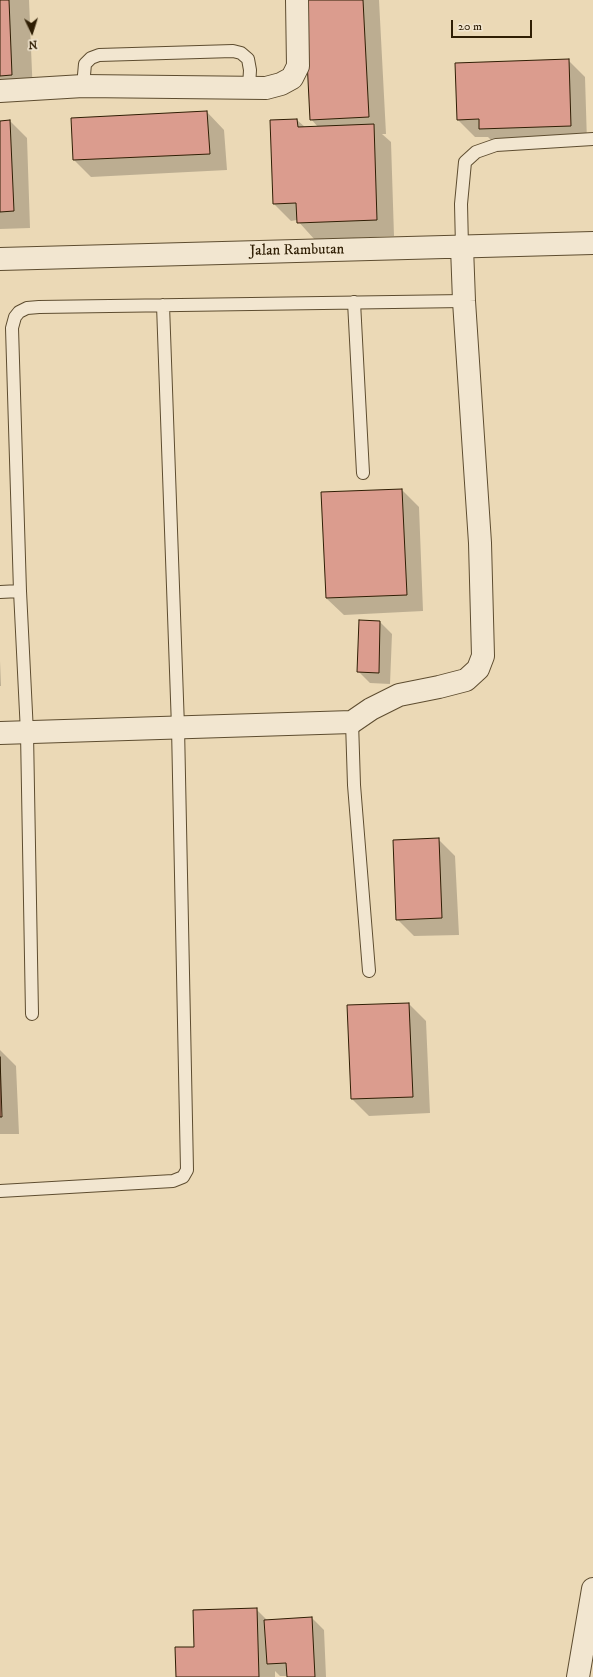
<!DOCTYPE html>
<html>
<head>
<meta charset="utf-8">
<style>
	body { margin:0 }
	#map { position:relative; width:593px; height:1677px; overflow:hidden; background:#ebd9b6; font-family:"IM FELL DW Pica",serif }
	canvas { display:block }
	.north { position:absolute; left:12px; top:12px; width:40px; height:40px; -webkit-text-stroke:3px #f2e6d0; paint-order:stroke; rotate:176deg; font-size:11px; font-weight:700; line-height:16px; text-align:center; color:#2f1e04 }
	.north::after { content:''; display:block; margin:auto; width:14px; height:18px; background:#2f1e04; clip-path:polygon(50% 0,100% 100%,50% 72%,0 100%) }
	.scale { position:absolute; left:451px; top:20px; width:81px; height:18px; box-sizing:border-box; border:2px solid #2f1e04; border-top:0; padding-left:5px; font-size:12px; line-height:14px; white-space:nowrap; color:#2f1e04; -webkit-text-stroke:3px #f2e6d0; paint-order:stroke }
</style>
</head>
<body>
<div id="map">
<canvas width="593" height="1677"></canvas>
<div class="north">N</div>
<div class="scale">20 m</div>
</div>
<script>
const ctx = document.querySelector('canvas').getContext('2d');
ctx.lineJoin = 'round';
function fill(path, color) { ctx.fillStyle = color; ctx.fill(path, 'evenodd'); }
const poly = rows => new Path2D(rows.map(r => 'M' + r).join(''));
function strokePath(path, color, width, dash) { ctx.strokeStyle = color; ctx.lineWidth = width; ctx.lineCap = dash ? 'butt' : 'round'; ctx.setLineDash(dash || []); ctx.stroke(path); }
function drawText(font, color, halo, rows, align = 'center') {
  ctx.font = font + ' "IM FELL DW Pica",serif'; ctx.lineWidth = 3; ctx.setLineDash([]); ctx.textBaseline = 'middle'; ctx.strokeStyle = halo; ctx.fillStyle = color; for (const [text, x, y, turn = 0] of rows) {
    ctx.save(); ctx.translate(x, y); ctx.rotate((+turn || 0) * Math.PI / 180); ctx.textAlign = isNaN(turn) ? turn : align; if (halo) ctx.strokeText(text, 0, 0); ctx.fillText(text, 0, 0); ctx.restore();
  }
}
const shadow = poly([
	[0,0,29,0,33,96,0,97],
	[305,0,379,0,386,134,382,134,391,142,394,236,315,240,297,220,291,221,274,204,297,120,305,127,318,127,311,119],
	[568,60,585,77,587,142,497,146,488,137,475,137,458,120,456,64],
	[207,112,224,130,227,170,91,177,74,160],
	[10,121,27,138,30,228,0,229,0,122],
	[402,490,419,507,423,611,344,615,326,598,322,493],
	[360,621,380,622,392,634,390,684,370,683,358,671],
	[0,661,1,686,0,686],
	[438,839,455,856,459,935,414,936,397,919],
	[409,1004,426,1021,430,1113,369,1116,352,1099],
	[0,1050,16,1066,19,1134,0,1134],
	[256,1609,268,1621,312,1618,324,1630,326,1677,288,1677,288,1676,280,1676,275,1671,275,1677,177,1677,195,1648]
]);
const building = poly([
	[0,0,9,0,12,75,0,76,0,0],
	[304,0,363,0,369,117,310,120,304,0],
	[569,59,571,126,479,129,479,119,457,120,455,63,569,59],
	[207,111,210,154,73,160,71,118,207,111],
	[297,119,298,127,374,124,377,220,297,223,296,203,273,204,270,120,297,119],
	[10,120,14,211,0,212,0,121,10,120],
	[402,489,407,595,326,598,321,492,402,489],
	[359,620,380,621,379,673,357,672,359,620],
	[439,838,442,918,396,920,393,840,439,838],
	[409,1003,413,1097,351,1099,347,1005,409,1003],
	[0,1057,2,1117,0,1117,0,1057],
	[257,1608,259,1677,176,1677,175,1647,194,1647,193,1610,257,1608],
	[312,1617,315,1677,287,1677,286,1663,267,1664,264,1620,312,1617]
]);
const service = poly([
	[83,86,85,64,91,58,99,55,233,51,241,53,248,59,250,70,249,87],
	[462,247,461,204,465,162,476,152,496,145,593,139],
	[354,302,363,473],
	[0,592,20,591],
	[352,722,354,785,369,971],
	[32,1014,27,733,20,591,12,328,15,317,19,312,27,308,39,307,464,301],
	[0,1191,173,1181,183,1177,187,1170,178,727,163,305]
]);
const minor = poly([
	[0,91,83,86,266,88,281,84,292,78,298,66,297,0],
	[0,259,593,243],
	[0,733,352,722,371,709,399,695,439,687,466,680,478,669,483,656,480,543,464,301,462,247],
	[578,1677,593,1589]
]);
const streetNames = [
	["Jalan Rambutan",297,251,-1]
];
fill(shadow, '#0003');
fill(building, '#db9c8e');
strokePath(building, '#2f1e04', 1);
strokePath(service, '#5e4d30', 14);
strokePath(minor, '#5e4d30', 24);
strokePath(service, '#f2e6d0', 12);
strokePath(minor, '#f2e6d0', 22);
drawText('15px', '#2f1e04', '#f2e6d0', streetNames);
</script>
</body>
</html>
